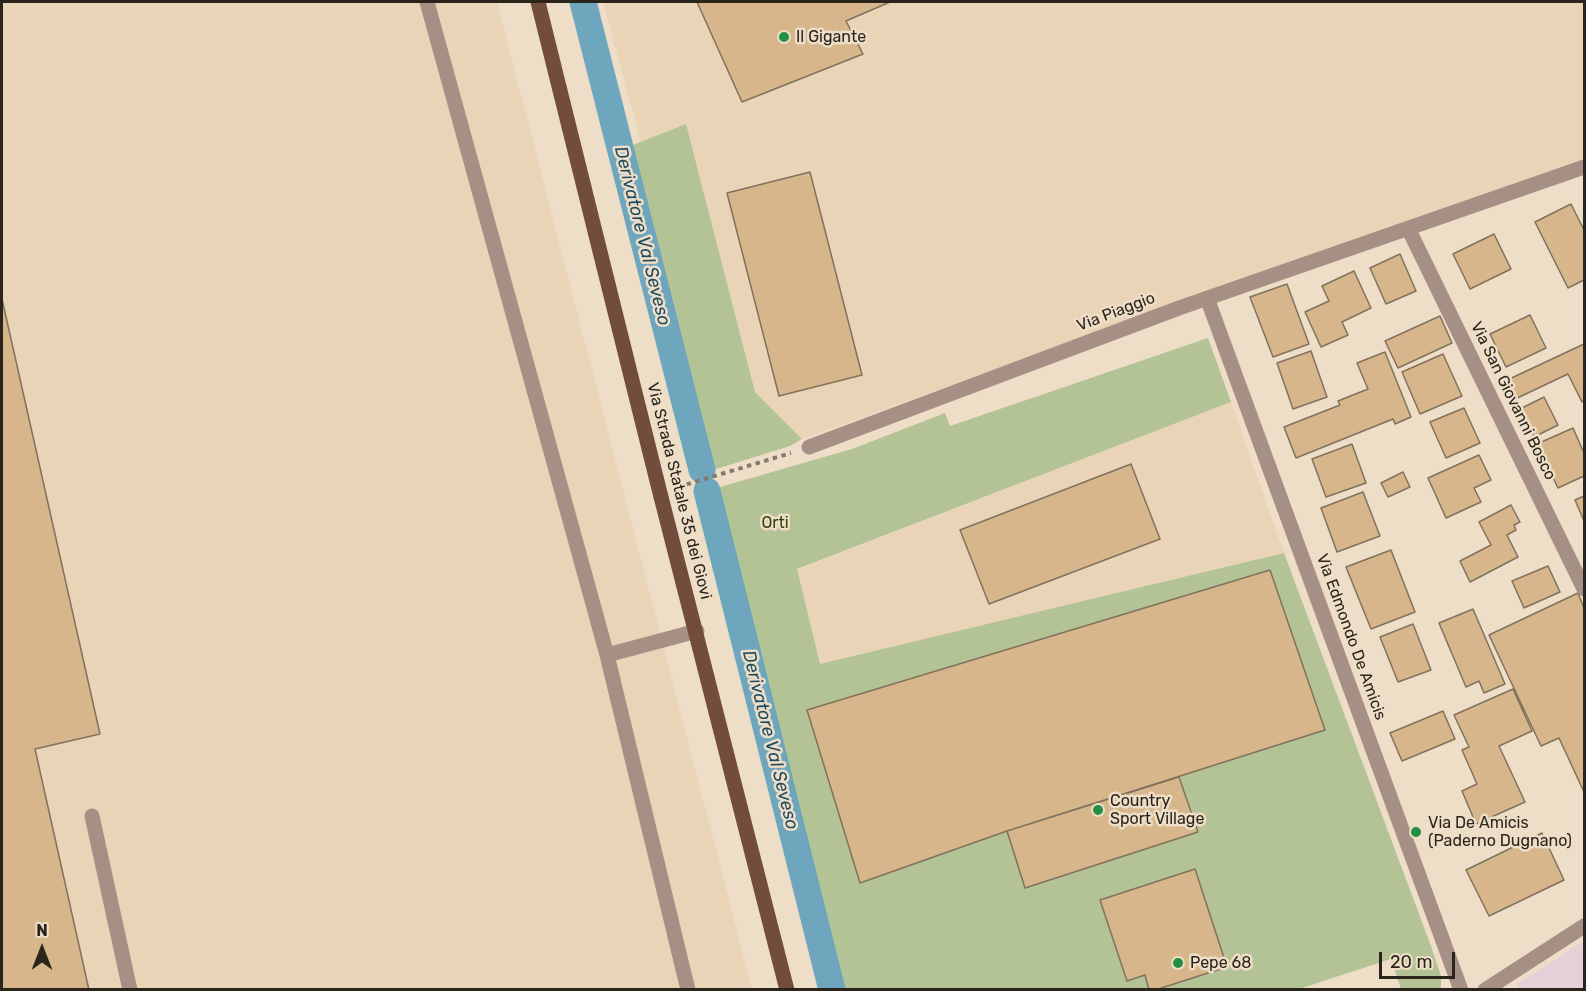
<!DOCTYPE html>
<html>
<head>
<meta charset="utf-8">
<style>
	body { margin:0 }
	#map { position:relative; width:1586px; height:991px; overflow:hidden; background:#eedec8; font-family:Rubik,sans-serif }
	canvas { display:block }
	.frame { position:absolute; inset:0; border:3px solid #2a241b; pointer-events:none }
	.north { position:absolute; left:12px; top:919px; width:60px; height:60px; -webkit-text-stroke:4px #eedec8; paint-order:stroke; rotate:0deg; font-size:16px; font-weight:700; line-height:24px; text-align:center; color:#2a241b }
	.north::after { content:''; display:block; margin:auto; width:21px; height:27px; background:#2a241b; clip-path:polygon(50% 0,100% 100%,50% 72%,0 100%) }
	.scale { position:absolute; left:1379px; top:952px; width:76px; height:27px; box-sizing:border-box; border:3px solid #2a241b; border-top:0; padding-left:8px; font-size:18px; line-height:21px; white-space:nowrap; color:#2a241b; -webkit-text-stroke:4px #eedec8; paint-order:stroke }
</style>
</head>
<body>
<div id="map">
<canvas width="1586" height="991"></canvas>
<div class="frame"></div>
<div class="north">N</div>
<div class="scale">20 m</div>
</div>
<script>
const ctx = document.querySelector('canvas').getContext('2d');
ctx.lineJoin = 'round';
function fill(path, color) { ctx.fillStyle = color; ctx.fill(path, 'evenodd'); }
const poly = rows => new Path2D(rows.map(r => 'M' + r).join(''));
function strokePath(path, color, width, dash) { ctx.strokeStyle = color; ctx.lineWidth = width; ctx.lineCap = dash ? 'butt' : 'round'; ctx.setLineDash(dash || []); ctx.stroke(path); }
function drawText(font, color, halo, rows, align = 'center') {
  ctx.font = font + ' Rubik,sans-serif'; ctx.lineWidth = 5; ctx.setLineDash([]); ctx.textBaseline = 'middle'; ctx.strokeStyle = halo; ctx.fillStyle = color; for (const [text, x, y, turn = 0] of rows) {
    ctx.save(); ctx.translate(x, y); ctx.rotate((+turn || 0) * Math.PI / 180); ctx.textAlign = isNaN(turn) ? turn : align; if (halo) ctx.strokeText(text, 0, 0); ctx.fillText(text, 0, 0); ctx.restore();
  }
}
const built = poly([
	[2,2,497,2,752,989,2,990],
	[603,2,1584,2,1584,162,1205,293,802,439,755,392,686,125,641,142],
	[1231,402,1284,553,820,665,797,570]
]);
const education = poly([
	[1584,941,1584,989,1520,989,1517,984]
]);
const green = poly([
	[686,124,755,392,802,439,790,446,710,471,628,147],
	[1208,338,1231,402,797,569,820,664,1284,553,1431,946,1441,976,1441,989,1401,989,1391,959,1299,989,838,989,713,489,852,449,945,413,950,426]
]);
const canal = poly([
	[583,2,702,470],
	[707,491,832,990]
]);
const building = poly([
	[697,2,890,2,846,21,863,54,742,102,697,2],
	[810,172,862,375,779,396,727,193,810,172],
	[1571,204,1584,230,1584,280,1568,288,1535,222,1571,204],
	[1494,234,1511,269,1470,289,1453,254,1494,234],
	[1400,254,1416,291,1386,304,1370,268,1400,254],
	[1354,271,1371,308,1342,322,1348,335,1321,347,1305,312,1329,301,1322,286,1354,271],
	[1287,284,1309,344,1273,357,1250,297,1287,284],
	[2,299,100,734,35,749,89,990,2,990,2,299],
	[1530,315,1546,348,1506,367,1490,334,1530,315],
	[1440,316,1452,343,1398,368,1385,341,1440,316],
	[1584,344,1584,400,1582,402,1568,374,1511,401,1503,382,1584,344],
	[1311,351,1327,397,1293,409,1277,363,1311,351],
	[1385,352,1411,417,1395,424,1393,419,1296,458,1284,427,1340,405,1338,401,1368,389,1357,363,1385,352],
	[1443,354,1462,396,1420,414,1402,372,1443,354],
	[1544,397,1558,425,1534,437,1520,409,1544,397],
	[1464,408,1480,443,1446,458,1430,422,1464,408],
	[1573,428,1584,453,1584,476,1558,488,1537,444,1573,428],
	[1352,444,1366,483,1326,497,1312,459,1352,444],
	[1479,455,1491,480,1474,488,1481,502,1446,518,1428,478,1479,455],
	[1131,464,1160,539,989,604,960,530,1131,464],
	[1403,472,1410,487,1388,497,1381,483,1403,472],
	[1363,492,1380,536,1337,552,1321,508,1363,492],
	[1584,496,1584,521,1575,500,1584,496],
	[1511,505,1520,522,1514,525,1516,530,1507,535,1518,557,1470,582,1460,561,1491,545,1479,522,1511,505],
	[1391,550,1415,612,1371,629,1346,567,1391,550],
	[1548,566,1560,592,1524,608,1512,581,1548,566],
	[1270,570,1325,730,1007,831,860,883,807,710,1270,570],
	[1578,593,1584,608,1584,792,1559,738,1541,746,1489,635,1578,593],
	[1473,609,1505,684,1484,693,1479,681,1466,687,1439,623,1473,609],
	[1413,624,1431,670,1398,682,1380,637,1413,624],
	[1513,689,1532,731,1499,746,1525,802,1476,824,1462,791,1477,784,1462,750,1469,747,1454,715,1513,689],
	[1443,711,1455,739,1402,761,1390,733,1443,711],
	[1179,777,1198,832,1025,888,1007,831,1179,777],
	[1542,833,1564,880,1489,916,1466,870,1542,833],
	[1195,869,1227,967,1155,990,1149,990,1145,975,1127,981,1100,900,1195,869]
]);
const path = poly([
	[678,487,791,453]
]);
const minor = poly([
	[427,2,607,655,688,990],
	[1409,230,1584,589],
	[1207,298,1461,990],
	[809,447,1179,308,1584,167],
	[607,655,697,631],
	[92,816,130,990],
	[1485,990,1584,926]
]);
const major = poly([
	[538,2,660,493,787,990]
]);
const markers = [
	[784,37,6,"#258e45"],
	[1098,810,6,"#258e45"],
	[1416,832,6,"#258e45"],
	[1178,963,6,"#258e45"]
];
const poiNames = [
	["Il Gigante",796,37],
	["Country",1110,801],
	["Sport Village",1110,819],
	["Via De Amicis",1428,823],
	["(Paderno Dugnano)",1428,841],
	["Pepe 68",1190,963]
];
const streetNames = [
	["Via Piaggio",1116,312,-21],
	["Via San Giovanni Bosco",1513,401,64],
	["Via Strada Statale 35 dei Giovi",679,491,76],
	["Via Edmondo De Amicis",1351,637,70]
];
const parkNames = [
	["Orti",775,523]
];
const waterNames = [
	["Derivatore Val Seveso",642,236,76],
	["Derivatore Val Seveso",770,740,76]
];
fill(built, '#e9d4b7');
fill(education, '#e7cfda');
fill(green, '#b3c395');
strokePath(canal, '#6da6bd', 27);
fill(building, '#d6b68a');
strokePath(building, '#81725e', 1.5);
strokePath(path, '#857b6c', 4, [4.5, 4.5]);
strokePath(minor, '#a69086', 15);
strokePath(major, '#734d3c', 15);
for (const [x, y, r, color] of markers) { const dot = new Path2D(); dot.arc(x, y, r, 0, 2 * Math.PI); ctx.fillStyle = color; ctx.fill(dot); strokePath(dot, '#eedec8', 2); }
drawText('16px', '#2a241b', '#eedec8', poiNames, 'left');
drawText('16px', '#2a241b', '#eedec8', streetNames);
drawText('16px', '#32410a', '#eedec8', parkNames);
drawText('italic 18px', '#1c4c5e', '#eedec8', waterNames);
</script>
</body>
</html>
